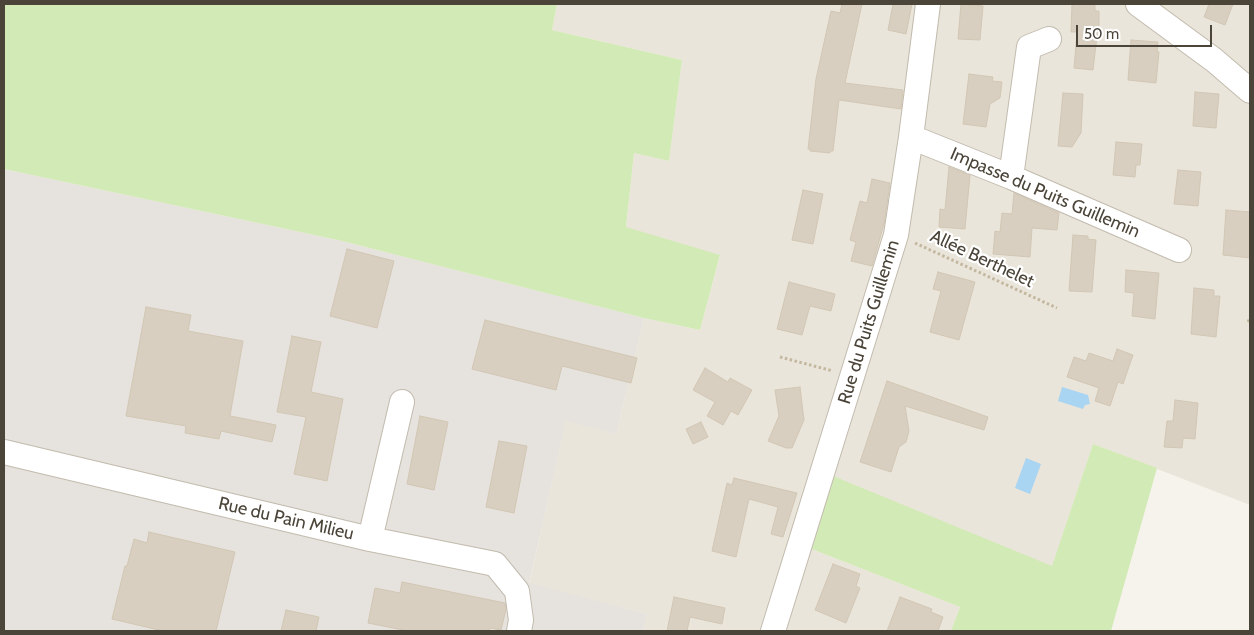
<!DOCTYPE html>
<html>
<head>
<meta charset="utf-8">
<style>
	body { margin:0 }
	#map { position:relative; width:1254px; height:635px; overflow:hidden; background:#f6f3ec; font-family:Cabin,sans-serif }
	canvas { display:block }
	.frame { position:absolute; inset:0; border:5px solid #4b4439; pointer-events:none }
	.scale { position:absolute; left:1076px; top:25px; width:136px; height:22px; box-sizing:border-box; border:2px solid #4b4439; border-top:0; padding-left:6px; font-size:15px; line-height:18px; white-space:nowrap; color:#4b4439; -webkit-text-stroke:4px #fff; paint-order:stroke }
</style>
</head>
<body>
<div id="map">
<canvas width="1254" height="635"></canvas>
<div class="frame"></div>
<div class="scale">50 m</div>
</div>
<script>
const ctx = document.querySelector('canvas').getContext('2d');
ctx.lineJoin = 'round';
function fill(path, color) { ctx.fillStyle = color; ctx.fill(path, 'evenodd'); }
const poly = rows => new Path2D(rows.map(r => 'M' + r).join(''));
function strokePath(path, color, width, dash) { ctx.strokeStyle = color; ctx.lineWidth = width; ctx.lineCap = dash ? 'butt' : 'round'; ctx.setLineDash(dash || []); ctx.stroke(path); }
function drawText(font, color, halo, rows, align = 'center') {
  ctx.font = font + ' Cabin,sans-serif'; ctx.lineWidth = 4.5; ctx.setLineDash([]); ctx.textBaseline = 'middle'; ctx.strokeStyle = halo; ctx.fillStyle = color; for (const [text, x, y, turn = 0] of rows) {
    ctx.save(); ctx.translate(x, y); ctx.rotate((+turn || 0) * Math.PI / 180); ctx.textAlign = isNaN(turn) ? turn : align; if (halo) ctx.strokeText(text, 0, 0); ctx.fillText(text, 0, 0); ctx.restore();
  }
}
const residential = poly([
	[557,4,1250,4,1250,505,1093,444,1052,567,833,477,809,548,960,607,951,631,643,631,647,614,529,584,566,420,616,434,644,318,700,330,720,256,626,228,634,153,669,161,682,60,552,30]
]);
const industrial = poly([
	[4,169,338,240,644,318,616,434,566,421,529,583,647,614,643,631,4,631]
]);
const green = poly([
	[4,4,557,4,552,30,682,60,669,161,634,153,626,227,720,255,700,330,644,318,338,240,4,169],
	[1093,444,1157,468,1111,631,951,631,960,607,809,548,833,476,1052,566]
]);
const water = poly([
	[1062,387,1088,395,1090,404,1085,405,1083,409,1058,401],
	[1026,458,1041,464,1030,494,1015,488]
]);
const building = poly([
	[842,4,862,4,845,83,903,90,901,109,839,100,833,151,830,151,830,153,810,151,810,149,808,149,816,79,831,11,840,13,842,4],
	[893,4,912,4,906,34,888,30,893,4],
	[961,4,983,6,980,40,958,39,961,4],
	[1072,4,1095,4,1095,11,1099,11,1099,33,1097,36,1093,70,1074,68,1077,32,1071,32,1072,4],
	[1209,4,1233,4,1225,25,1204,17,1209,4],
	[1131,40,1158,42,1157,52,1159,52,1156,83,1128,80,1131,40],
	[969,74,993,77,992,81,1002,82,1000,98,990,104,986,127,963,124,969,74],
	[1195,92,1219,94,1216,128,1193,126,1195,92],
	[1063,93,1083,94,1081,133,1072,147,1058,146,1063,93],
	[1116,142,1142,144,1140,165,1136,165,1135,177,1113,175,1116,142],
	[949,167,970,175,965,229,939,227,940,209,945,210,949,167],
	[1178,170,1201,172,1198,206,1174,204,1178,170],
	[872,179,890,183,884,224,872,266,851,261,856,242,850,240,860,201,867,203,872,179],
	[803,190,823,194,813,244,792,240,803,190],
	[1014,193,1059,213,1057,230,1032,228,1030,257,993,254,995,231,1000,232,1002,213,1012,214,1014,193],
	[1226,210,1250,212,1250,258,1223,255,1226,210],
	[1073,235,1088,236,1088,239,1096,240,1092,292,1069,291,1073,235],
	[347,249,394,261,377,328,330,316,347,249],
	[1126,270,1159,273,1155,319,1132,316,1134,293,1125,292,1126,270],
	[938,272,975,282,959,340,930,332,941,291,933,289,938,272],
	[789,282,835,294,831,311,810,306,802,335,777,329,789,282],
	[1194,288,1214,290,1214,296,1220,296,1216,337,1191,334,1194,288],
	[146,307,191,315,188,331,243,341,230,416,276,425,272,442,221,431,219,439,185,433,186,426,126,416,146,307],
	[485,320,637,358,631,383,562,366,556,390,472,369,485,320],
	[292,336,321,342,311,392,343,399,327,481,294,474,306,417,277,412,292,336],
	[1117,349,1133,355,1123,384,1118,382,1110,406,1095,401,1099,388,1067,377,1074,357,1086,361,1089,353,1113,361,1117,349],
	[705,368,728,382,730,378,752,390,738,415,731,411,723,425,707,416,715,402,693,390,705,368],
	[887,381,988,417,984,430,905,406,909,431,906,442,899,447,891,472,860,462,887,381],
	[800,387,804,420,792,448,786,448,768,441,779,416,775,390,800,387],
	[1175,400,1198,403,1195,439,1183,438,1182,448,1164,447,1167,421,1173,421,1175,400],
	[420,416,448,422,434,490,407,484,420,416],
	[701,422,708,437,693,444,686,429,701,422],
	[499,441,527,446,514,513,486,507,499,441],
	[734,478,797,493,783,537,771,534,778,507,749,499,736,557,712,551,727,483,732,485,734,478],
	[149,532,235,552,216,631,163,631,112,619,125,566,127,566,134,539,147,543,149,532],
	[833,564,860,574,856,586,860,588,846,623,815,610,833,564],
	[402,582,505,603,506,609,501,630,490,628,489,631,408,631,368,623,375,588,400,593,402,582],
	[674,597,725,608,722,624,690,617,687,631,667,631,674,597],
	[900,597,932,609,931,612,943,617,938,631,887,631,900,597],
	[286,610,319,617,316,631,281,631,286,610]
]);
const path = poly([
	[915,243,1057,308],
	[1248,322,1250,318],
	[780,357,833,371]
]);
const minor = poly([
	[1138,4,1214,60,1250,91],
	[911,137,1011,177,1179,250],
	[1011,177,1029,47,1049,39],
	[4,452,370,539,495,564,517,591,521,620,519,631],
	[370,539,402,402],
	[773,631,896,235,911,137,928,4]
]);
const streetNames = [
	["Impasse du Puits Guillemin",1045,193,23],
	["Allée Berthelet",982,259,25],
	["Rue du Puits Guillemin",869,322,-73],
	["Rue du Pain Milieu",286,519,13]
];
fill(residential, '#eae5da');
fill(industrial, '#e6e2dd');
fill(green, '#d2eab5');
fill(water, '#a9d4f2');
fill(building, '#d8cfc1');
strokePath(building, '#d3c7b4', 1);
strokePath(minor, '#c2bbae', 26);
strokePath(path, '#c4b79f', 3, [2.5, 2.5]);
strokePath(minor, '#fff', 24);
drawText('18px', '#4b4439', '#fff', streetNames);
</script>
</body>
</html>
